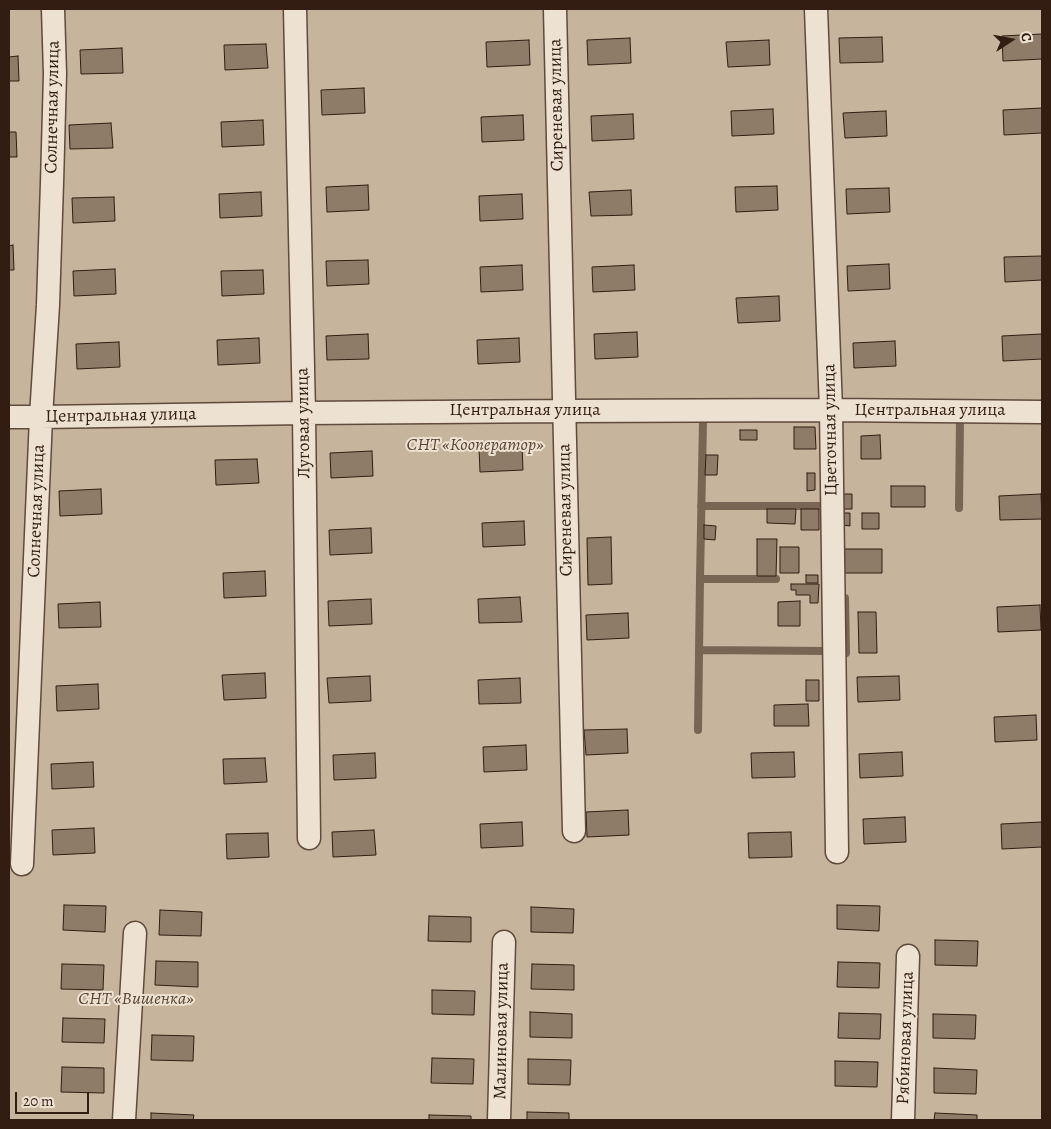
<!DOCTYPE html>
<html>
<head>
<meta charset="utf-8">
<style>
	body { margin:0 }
	#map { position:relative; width:1051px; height:1129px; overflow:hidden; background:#e4d3b8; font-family:Alegreya,serif }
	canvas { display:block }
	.frame { position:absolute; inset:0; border:10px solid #331d12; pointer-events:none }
	.north { position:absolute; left:986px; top:15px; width:50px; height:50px; -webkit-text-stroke:4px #ede2d1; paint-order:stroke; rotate:79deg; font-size:14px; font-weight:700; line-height:20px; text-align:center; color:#331d12 }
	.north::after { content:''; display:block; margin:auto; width:18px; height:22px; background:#331d12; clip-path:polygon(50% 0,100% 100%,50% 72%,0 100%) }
	.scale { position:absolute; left:15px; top:1092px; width:74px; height:22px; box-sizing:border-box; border:2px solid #331d12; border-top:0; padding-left:6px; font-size:15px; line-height:18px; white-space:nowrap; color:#331d12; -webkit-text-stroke:4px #ede2d1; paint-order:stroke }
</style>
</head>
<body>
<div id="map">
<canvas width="1051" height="1129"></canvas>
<div class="frame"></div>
<div class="north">С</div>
<div class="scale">20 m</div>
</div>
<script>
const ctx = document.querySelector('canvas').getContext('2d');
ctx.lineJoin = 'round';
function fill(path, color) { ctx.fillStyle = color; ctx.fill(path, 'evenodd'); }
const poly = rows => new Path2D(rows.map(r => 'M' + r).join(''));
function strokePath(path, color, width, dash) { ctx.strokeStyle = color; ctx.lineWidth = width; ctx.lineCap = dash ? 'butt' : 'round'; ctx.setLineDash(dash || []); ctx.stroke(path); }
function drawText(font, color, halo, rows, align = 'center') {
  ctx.font = font + ' Alegreya,serif'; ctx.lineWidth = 4; ctx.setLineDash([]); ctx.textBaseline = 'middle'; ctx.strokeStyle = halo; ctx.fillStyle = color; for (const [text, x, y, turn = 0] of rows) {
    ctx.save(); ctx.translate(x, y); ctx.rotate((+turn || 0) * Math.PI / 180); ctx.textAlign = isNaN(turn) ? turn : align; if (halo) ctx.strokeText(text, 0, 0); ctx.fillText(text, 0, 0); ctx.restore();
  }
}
const green = poly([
	[9,9,1042,9,1042,1120,9,1120]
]);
const stream = poly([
	[701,506,824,506,824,501],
	[959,508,960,419],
	[700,579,776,579],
	[845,598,846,653],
	[699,650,826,651],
	[698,730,700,579,703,420]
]);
const building = poly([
	[1042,34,1042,59,1003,61,1002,36,1042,34],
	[882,37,883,62,840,63,839,38,882,37],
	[630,38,631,63,588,65,587,40,630,38],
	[529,40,530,65,487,67,486,42,529,40],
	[769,40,770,65,728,67,726,42,769,40],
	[266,44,268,68,225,70,224,45,266,44],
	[122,48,123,73,81,74,80,50,122,48],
	[18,56,19,81,9,81,9,57,18,56],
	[364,88,365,113,322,115,321,90,364,88],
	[1042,108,1042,133,1004,135,1003,110,1042,108],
	[773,109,774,134,732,136,731,111,773,109],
	[886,111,887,136,845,138,843,113,886,111],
	[633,114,634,139,592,141,591,116,633,114],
	[523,115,524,140,482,142,481,117,523,115],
	[263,120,264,145,222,147,221,122,263,120],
	[111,123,113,148,70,149,69,125,111,123],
	[9,132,16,132,17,157,9,157,9,132],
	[368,185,369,210,327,212,326,187,368,185],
	[777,186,778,210,736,212,735,187,777,186],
	[889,188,890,212,847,214,846,189,889,188],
	[631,190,632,215,591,216,589,192,631,190],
	[261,192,262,216,220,218,219,194,261,192],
	[522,194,523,219,480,221,479,196,522,194],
	[114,197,115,221,73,223,72,198,114,197],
	[13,245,14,270,9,270,9,246,13,245],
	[1042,256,1042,280,1005,282,1004,257,1042,256],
	[368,260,369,284,327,286,326,261,368,260],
	[889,264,890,289,848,291,847,266,889,264],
	[522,265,523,290,481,292,480,267,522,265],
	[634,265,635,290,593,292,592,267,634,265],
	[115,269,116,294,74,296,73,271,115,269],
	[263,270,264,294,222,296,221,271,263,270],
	[779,296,780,321,738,323,736,298,779,296],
	[637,332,638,357,595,359,594,334,637,332],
	[368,334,369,359,327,360,326,336,368,334],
	[1042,334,1042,359,1003,361,1002,336,1042,334],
	[259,338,260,363,218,365,217,340,259,338],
	[519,338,520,362,478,364,477,340,519,338],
	[895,341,896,366,854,368,853,343,895,341],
	[119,342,120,367,77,369,76,344,119,342],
	[794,427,815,427,816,449,794,449,794,427],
	[740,430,757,430,757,440,740,440,740,430],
	[880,435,881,459,861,459,861,436,880,435],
	[522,446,523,470,480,472,479,448,522,446],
	[372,451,373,476,331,478,330,453,372,451],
	[706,455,718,455,717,475,705,475,706,455],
	[257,459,259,483,216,485,215,460,257,459],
	[807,473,815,473,815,490,807,491,807,473],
	[891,486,925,486,925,507,891,507,891,486],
	[101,489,102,514,60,516,59,491,101,489],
	[842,494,852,494,852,509,843,509,842,494],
	[1041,494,1042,519,1000,520,999,496,1041,494],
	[767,509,796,509,795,524,767,523,767,509],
	[801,509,819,509,819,530,801,530,801,509],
	[842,513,850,513,850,526,842,525,842,513],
	[862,513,879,513,879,529,862,529,862,513],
	[524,521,525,545,483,547,482,523,524,521],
	[704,525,716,526,715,540,704,539,704,525],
	[371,528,372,553,330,555,329,530,371,528],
	[611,537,612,584,588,585,587,538,611,537],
	[757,539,777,539,776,576,757,576,757,539],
	[780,547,799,547,799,573,780,573,780,547],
	[844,549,882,549,882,573,844,573,844,549],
	[265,571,266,596,224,598,223,573,265,571],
	[806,575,818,575,818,583,806,583,806,575],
	[791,584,819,584,818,603,810,603,810,595,796,595,796,590,791,590,791,584],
	[520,597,522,622,479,623,478,599,520,597],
	[371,599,372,624,329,626,328,601,371,599],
	[800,601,800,626,778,626,778,602,800,601],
	[100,602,101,627,59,628,58,604,100,602],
	[1040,605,1041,630,998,632,997,607,1040,605],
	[858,612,876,612,877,653,859,653,858,612],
	[628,613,629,638,587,640,586,615,628,613],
	[265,673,266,698,224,700,222,675,265,673],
	[370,676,371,701,329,703,327,678,370,676],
	[899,676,900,700,858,702,857,677,899,676],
	[520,678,521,703,479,704,478,680,520,678],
	[806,680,819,680,819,701,806,701,806,680],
	[98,684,99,709,57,711,56,686,98,684],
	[808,704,809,726,774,726,774,705,808,704],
	[1036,715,1037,740,995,742,994,717,1036,715],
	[627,729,628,753,586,755,584,730,627,729],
	[526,745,527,770,484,772,483,747,526,745],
	[794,752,795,777,752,778,751,753,794,752],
	[902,752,903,776,860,778,859,754,902,752],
	[375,753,376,778,334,780,333,755,375,753],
	[265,758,267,782,224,784,223,759,265,758],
	[93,762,94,787,52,789,51,764,93,762],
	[628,810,629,835,587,837,586,812,628,810],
	[905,817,906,842,864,844,863,819,905,817],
	[522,822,523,846,481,848,480,824,522,822],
	[1042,822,1042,847,1002,849,1001,824,1042,822],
	[94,828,95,853,53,855,52,830,94,828],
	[374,830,376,855,333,857,332,832,374,830],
	[791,832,792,857,749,858,748,833,791,832],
	[268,833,269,857,227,859,226,834,268,833],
	[64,905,106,906,105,932,63,930,64,905],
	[837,905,880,906,879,931,837,929,837,905],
	[531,907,574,909,573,933,531,932,531,907],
	[160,910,202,912,201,936,159,935,160,910],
	[429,916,471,917,471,942,428,941,429,916],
	[935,940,978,941,977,966,935,965,935,940],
	[156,961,198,962,198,987,155,985,156,961],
	[838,962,880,963,879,988,837,987,838,962],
	[62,964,104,965,103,990,61,989,62,964],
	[532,964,574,965,574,990,531,989,532,964],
	[432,990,475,991,474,1015,432,1014,432,990],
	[530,1012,572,1014,572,1038,530,1037,530,1012],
	[839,1013,881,1014,880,1039,838,1038,839,1013],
	[933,1014,976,1015,975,1039,933,1038,933,1014],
	[63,1018,105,1019,104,1043,62,1042,63,1018],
	[152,1035,194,1036,193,1061,151,1060,152,1035],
	[432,1058,474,1059,473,1084,431,1083,432,1058],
	[528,1059,571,1060,570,1085,528,1084,528,1059],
	[835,1061,878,1062,877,1087,835,1086,835,1061],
	[62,1067,104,1068,104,1093,61,1092,62,1067],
	[934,1068,977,1070,976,1094,934,1093,934,1068],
	[527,1112,569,1113,569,1120,527,1120,527,1112],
	[151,1113,194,1115,193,1120,151,1120,151,1113],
	[935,1113,977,1115,977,1120,934,1120,935,1113],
	[429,1115,471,1116,471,1120,429,1120,429,1115]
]);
const minor = poly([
	[295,9,304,413,309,838],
	[555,9,574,831],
	[816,9,831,410,837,852],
	[9,417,41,417,304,413,564,411,831,410,1042,412],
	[22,864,41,417,48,305,52,183,55,74,53,9],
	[124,1120,135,933],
	[499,1120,504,942],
	[903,1120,908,956]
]);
const streetNames = [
	["Сиреневая улица",557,105,-91],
	["Солнечная улица",53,107,-89],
	["Центральная улица",525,411],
	["Центральная улица",930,411],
	["Центральная улица",121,416,-1],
	["Луговая улица",304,423,-91],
	["Цветочная улица",831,430,-91],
	["Сиреневая улица",566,510,-91],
	["Солнечная улица",37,511,-88],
	["Малиновая улица",502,1031,-89],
	["Рябиновая улица",906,1038,-88]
];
const parkNames = [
	["СНТ «Кооператор»",475,446],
	["СНТ «Вишенка»",136,1000]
];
fill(green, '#c6b49c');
strokePath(stream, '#796554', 8);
fill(building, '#8f7c68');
strokePath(building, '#331d12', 1);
strokePath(minor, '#5f4a3c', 25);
strokePath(minor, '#ede2d1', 22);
drawText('18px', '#331d12', '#ede2d1', streetNames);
drawText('italic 18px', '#584334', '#ede2d1', parkNames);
</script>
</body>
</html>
